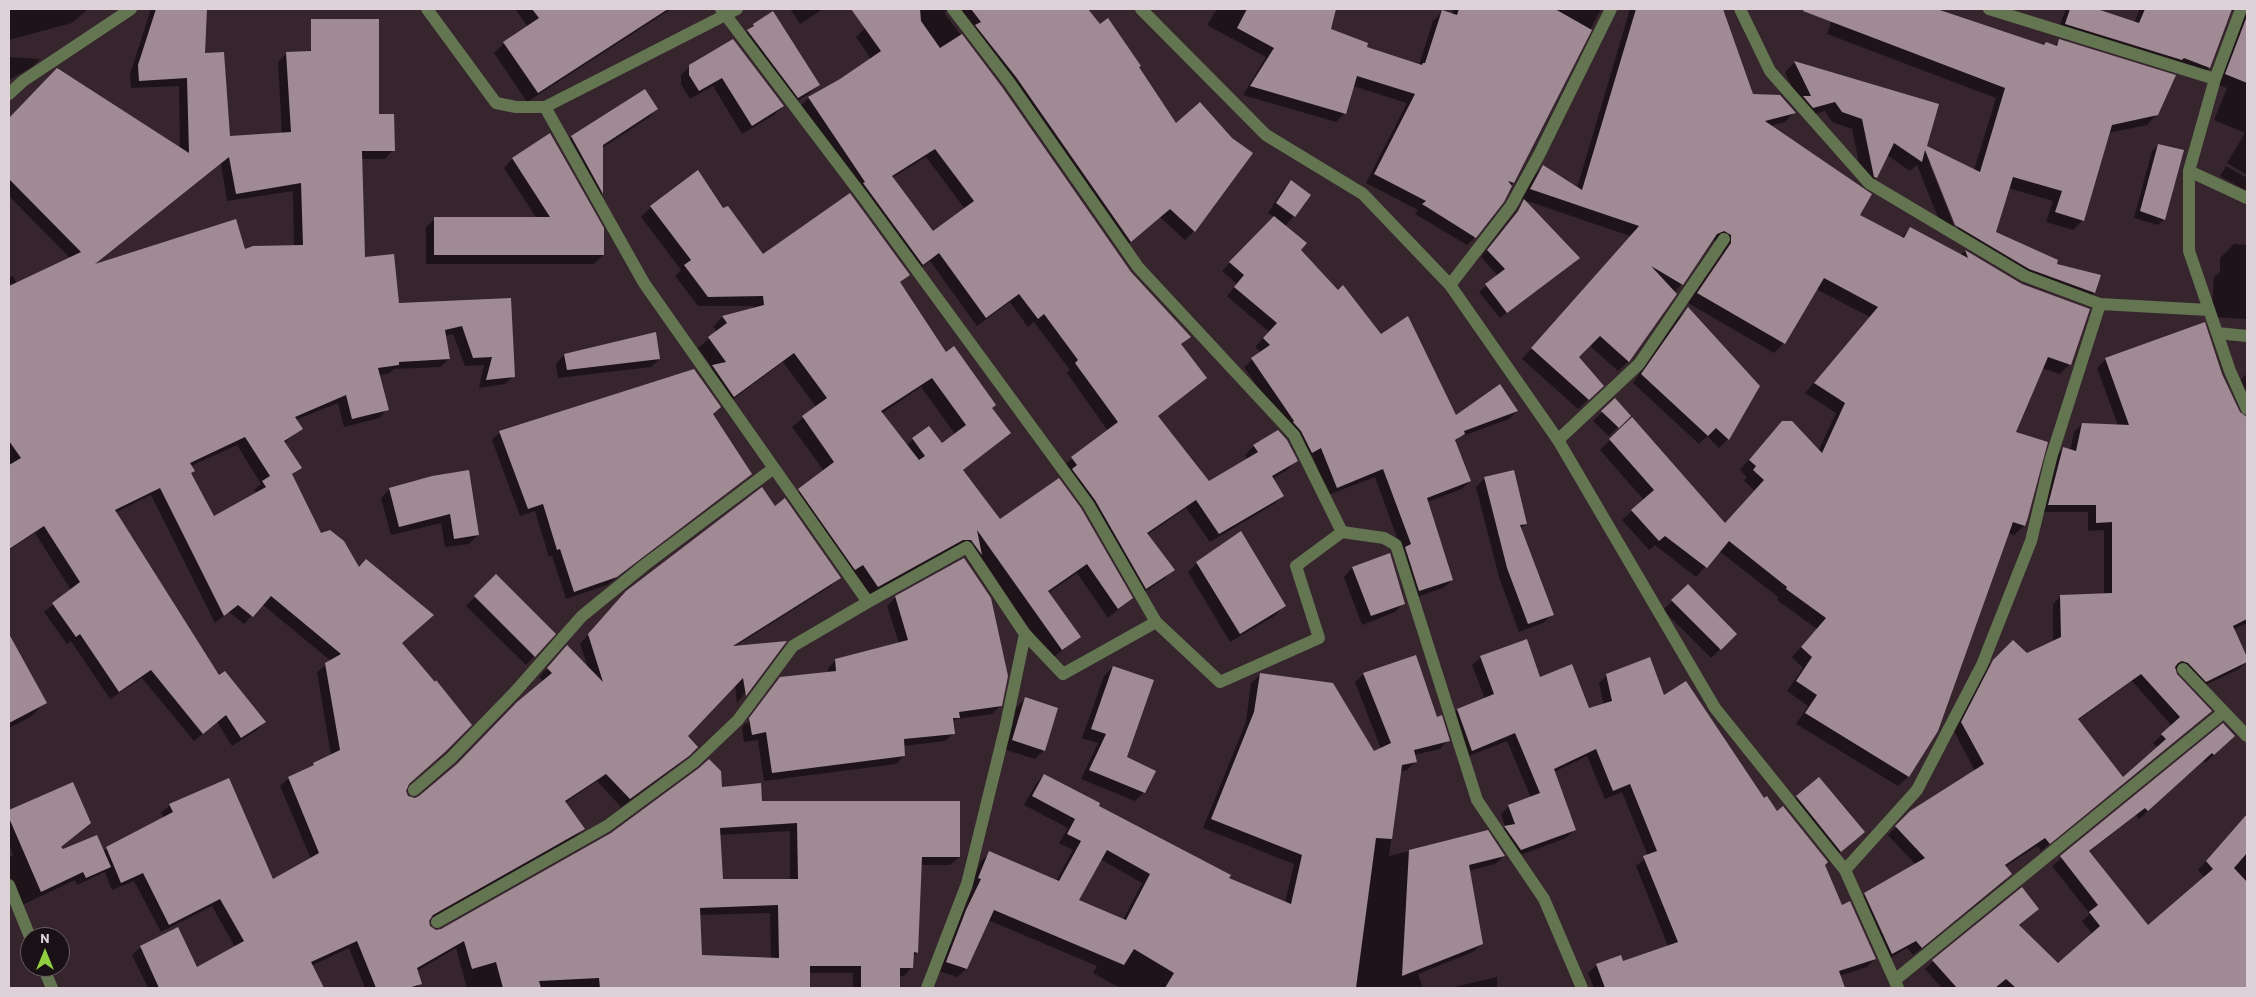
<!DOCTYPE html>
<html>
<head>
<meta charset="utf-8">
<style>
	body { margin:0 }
	#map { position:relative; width:2256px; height:997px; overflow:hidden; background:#37252e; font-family:Barlow,sans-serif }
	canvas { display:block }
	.frame { position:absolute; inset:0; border:10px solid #ded2d8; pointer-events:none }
	.north { position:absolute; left:20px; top:927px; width:50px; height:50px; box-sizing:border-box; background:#191115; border:1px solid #685e63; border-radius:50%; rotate:0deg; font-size:14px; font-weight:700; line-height:20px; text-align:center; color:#ded2d8 }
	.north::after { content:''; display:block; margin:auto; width:18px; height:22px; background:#91cd40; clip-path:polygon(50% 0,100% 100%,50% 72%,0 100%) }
</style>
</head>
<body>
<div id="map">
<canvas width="2256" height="997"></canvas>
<div class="frame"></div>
<div class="north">N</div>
</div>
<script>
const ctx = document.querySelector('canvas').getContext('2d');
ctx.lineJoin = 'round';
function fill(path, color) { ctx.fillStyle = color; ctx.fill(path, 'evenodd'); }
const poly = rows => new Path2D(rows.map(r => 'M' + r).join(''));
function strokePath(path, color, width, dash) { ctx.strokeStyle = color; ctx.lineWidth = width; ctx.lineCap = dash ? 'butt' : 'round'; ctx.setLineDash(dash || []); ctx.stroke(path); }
const shadow = poly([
	[9,9,88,9,72,23,9,40],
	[151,9,206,9,204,54,229,138,282,134,278,62,286,54,307,52,312,48,378,116,393,150,385,159,361,159,364,258,398,305,510,299,514,376,505,384,479,388,484,365,465,366,453,334,445,336,449,359,440,367,394,369,390,373,379,375,387,409,379,418,344,427,338,403,295,420,301,429,284,443,300,468,291,476,321,534,358,568,432,615,401,643,406,796,412,799,419,798,456,766,544,682,539,677,559,655,588,668,580,644,618,601,774,508,840,578,831,586,734,647,784,642,737,703,735,685,686,736,696,747,679,764,621,807,597,781,565,803,583,829,575,837,428,920,429,927,436,931,441,930,721,788,761,802,959,857,950,865,920,865,917,953,912,957,912,967,904,976,899,976,899,988,853,988,853,973,809,973,809,988,467,988,456,948,417,971,421,983,416,988,365,988,349,948,311,966,322,988,148,988,132,955,141,947,196,969,235,947,212,906,161,932,134,881,112,890,105,872,77,885,75,880,16,908,9,893,9,857,13,855,9,845,9,811,73,784,90,822,60,848,62,851,103,851,164,818,161,813,170,805,272,881,311,859,280,786,289,778,309,769,331,755,317,672,331,661,262,604,244,624,229,612,215,623,151,495,115,513,219,676,265,722,257,730,232,746,217,722,194,741,142,678,110,699,71,641,67,644,44,612,71,590,35,533,9,550,9,273,10,277,13,276,17,284,71,259,9,196,9,121,60,72,180,150,179,86,131,88,130,74],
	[221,164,227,201,293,191,294,246,93,265],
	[237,445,261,484,254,490,257,494,213,518,190,474,191,466],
	[790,831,790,881,721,881,719,835],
	[770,913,771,959,701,956,699,915],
	[515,9,671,9,527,102,494,53,504,43,528,27],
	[790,9,823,9,800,24],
	[893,9,1086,9,1138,67,1194,231,1185,240,1160,217,1121,250,1007,86,951,13,945,10,945,14,1001,88,1130,272,1189,337,1180,346,1205,378,1157,417,1209,483,1248,460,1245,455,1254,446,1296,461,1287,470,1272,479,1283,496,1274,504,1210,542,1186,508,1147,535,1173,570,1164,579,1137,597,1063,466,1108,431,1067,373,1070,370,1034,322,1028,327,1010,302,977,326,930,261,914,273,800,106,809,98,840,80,871,59,856,37,865,28],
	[926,157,965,209,933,233,892,178],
	[1217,9,1335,9,1329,29,1365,47,1419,65,1433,21,1442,12,1452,15,1453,9,1603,9,1600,11,1539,127,1513,183,1475,237,1467,245,1415,214,1418,210,1366,183,1407,103,1353,86,1345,113,1336,122,1243,95,1266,57,1207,25],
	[1630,9,1721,9,1752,95,1794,112,1785,122,1770,126,1858,215,1901,238,1910,229,1961,255,1965,251,2021,285,2070,364,2060,374,2042,368,2014,433,2024,526,2014,535,2008,533,1908,777,1898,786,1796,724,1808,706,1787,691,1803,668,1792,657,1817,629,1777,600,1778,597,1719,551,1696,577,1655,545,1649,550,1622,520,1644,500,1600,450,1632,419,1725,525,1755,491,1744,481,1747,477,1740,470,1782,422,1818,452,1836,413,1805,393,1870,317,1816,289,1784,343,1774,353,1688,303,1722,254,1722,245,1714,240,1682,284,1673,293,1675,294,1628,362,1618,371,1589,345,1577,357,1593,395,1578,409,1522,359,1630,236,1521,199,1533,177,1543,167,1577,188],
	[1828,9,1939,9,2043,46,2054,46,2059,41,2157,114,2147,125,2108,133,2083,220,2073,230,2046,222,2053,201,2008,188,1995,232,2056,264,2100,276,2094,293,2084,303,1945,235,1917,165,1910,171,1887,155,1876,178,1866,188,1864,187,1852,129,1832,122,1825,111,1803,117,1799,102,1785,72,1795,62,1925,146,1974,170,1996,98,1827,34,1835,11],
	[1929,163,1932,163,1959,230,1956,231],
	[2066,9,2094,9,2134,23,2140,9,2247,9,2247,175,2227,163,2245,133,2214,120,2227,88,2216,84,2237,13,2231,10,2209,68,2199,78,2056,34],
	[754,25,818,85,809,94,789,106,739,40],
	[733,40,783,106,774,115,742,134,713,86,690,99,681,84,681,75,690,66],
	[9,57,40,59,33,66,9,80],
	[645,91,657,109,648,118,602,148,602,194,594,202,563,146,572,137],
	[550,135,603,255,594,264,426,264,426,227,435,219,537,219,504,168,512,159],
	[2158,145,2164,219,2158,225,2134,218,2152,151],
	[2226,166,2247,178,2247,191,2220,176],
	[1291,182,1294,216,1284,227,1300,250,1455,417,1517,411,1509,419,1460,437,1455,442,1470,481,1462,489,1427,502,1452,580,1443,588,1411,599,1402,551,1375,477,1328,495,1312,455,1303,460,1286,429,1244,367,1261,352,1255,347,1269,332,1227,296,1237,284,1222,271,1274,217,1268,213,1282,191],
	[1524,201,1578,258,1500,318,1479,292,1498,276,1481,257],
	[651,207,723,210,763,256,908,275,900,283,946,353,1009,433,962,471,1000,521,1059,480,1132,598,1108,618,1077,573,1048,593,1079,637,1051,659,979,557,972,564,961,550,867,597,789,500,824,471,792,427,816,407,783,362,724,406,702,376,712,367,698,348,717,332,713,327,722,317,753,309,753,306,698,306,675,276,681,270,641,217],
	[921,387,955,434,942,444,913,439,906,446,881,414],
	[2234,244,2247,245,2247,319,2211,317,2214,277,2220,272,2220,258],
	[1688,309,1759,386,1728,439,1719,448,1707,436,1699,444,1633,383,1679,317],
	[655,333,659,359,651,367,558,378,556,364,564,355],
	[2106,359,2221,375,2239,413,2247,419,2247,623,2233,630,2247,661,2239,669,2197,689,2177,669,2174,670,2176,675,2210,711,2041,851,2037,846,2005,867,2010,874,2002,883,1913,955,1907,948,1883,962,1856,902,1865,894,1916,865,1888,835,1911,812,1975,771,1954,731,1984,670,2013,641,2026,654,2053,642,2053,604,2061,596,2104,595,2104,530,2088,531,2088,512,2041,512,2055,457,2063,449,2070,451,2074,432,2082,424,2118,425,2097,368],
	[2132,681,2172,726,2153,743,2158,748,2123,778,2077,721],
	[2247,373,2247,419,2234,387],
	[1615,400,1629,416,1609,436,1593,421],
	[712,415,751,474,607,585,566,599,552,556,549,557,535,511,520,516,492,440,500,432],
	[432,478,478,535,469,544,445,547,441,523,391,535,381,498,390,489],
	[1485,478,1526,523,1520,529,1552,614,1543,623,1519,632,1499,577,1476,487],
	[1389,554,1404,603,1395,612,1362,625,1344,577,1352,568],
	[1197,563,1284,606,1276,615,1230,642,1188,572],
	[496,576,534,656,526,665,466,606],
	[1688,586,1736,634,1711,658,1663,610],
	[896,597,1000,706,992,714,956,719,952,723,954,733,945,741,903,746,904,756,896,764,764,781,758,740,744,742,742,728,745,723,747,724,776,684,828,673,828,668,836,660,899,643,887,606],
	[16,651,45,702,32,716,9,728,9,655],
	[1481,657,1540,679,1588,710,1604,705,1599,683,1607,675,1664,697,1777,812,1823,865,1842,907,1875,959,1867,967,1839,976,1842,985,1839,988,1594,988,1588,973,1597,965,1623,962,1668,946,1636,866,1648,856,1622,792,1605,799,1587,756,1554,772,1574,830,1566,838,1512,858,1497,835,1505,827,1501,814,1509,806,1531,798,1507,741,1464,758,1449,718,1457,710,1485,699,1472,665],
	[1113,667,1126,758,1144,792,1135,801,1081,779,1098,743,1082,738,1104,676],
	[1364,674,1436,719,1448,740,1440,749,1414,755,1416,761,1407,770,1400,772,1389,856,1487,832,1504,856,1495,864,1468,871,1482,944,1473,952,1418,974,1423,988,1120,988,1093,973,1097,966,988,920,966,969,957,977,938,971,957,920,973,888,970,887,981,861,990,853,1056,881,1073,850,1059,843,1068,828,1024,805,1036,784,1044,775,1227,879,1285,903,1294,864,1203,828,1246,722,1251,683,1260,675,1373,753,1381,749,1355,682],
	[1100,859,1142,883,1123,920,1077,901],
	[1025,699,1044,750,1035,759,1003,749,1016,708],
	[2223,725,2225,745,2205,763,2203,761,2139,819,2136,815,2089,852,2148,927,2205,878,2198,870,2247,814,2247,988,1942,988,1925,969,1933,961,2037,909,2019,926,2058,965,2092,934,2082,921,2090,914,2052,866],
	[1797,797,1854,841,1831,860,1788,806],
	[1497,977,1497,988,1450,988]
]);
const building = poly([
	[156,9,207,9,205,53,224,52,230,136,291,132,286,52,311,51,311,19,379,19,379,114,394,114,395,151,362,151,365,257,394,254,399,303,511,298,515,377,486,380,492,357,473,358,462,326,445,330,450,359,399,362,399,365,378,368,389,410,352,419,346,395,295,417,303,429,284,441,302,468,292,474,321,533,330,530,344,541,359,567,366,559,434,615,402,643,435,682,436,680,472,725,445,752,409,784,406,791,408,796,415,798,419,796,457,764,517,702,552,673,547,668,567,645,603,682,588,634,626,591,762,487,775,506,785,498,841,578,733,646,787,641,746,696,743,678,688,736,698,747,689,756,630,799,606,774,565,801,585,829,433,915,429,921,430,926,436,930,441,929,611,833,699,768,709,759,721,771,722,787,761,783,762,801,960,801,960,857,922,857,918,953,914,952,913,968,900,968,900,988,861,988,861,966,810,966,810,988,600,988,599,978,539,981,541,988,503,988,496,962,472,969,464,941,417,968,422,984,408,988,376,988,357,941,311,962,324,988,159,988,140,946,178,927,197,967,244,941,220,899,169,925,143,873,121,883,106,847,173,812,169,804,229,778,273,879,319,853,288,777,314,765,313,763,340,750,325,663,341,654,271,596,253,617,238,605,224,616,160,488,115,510,219,675,225,671,266,722,241,738,226,715,203,734,151,670,119,692,80,634,76,637,52,603,80,582,44,526,9,549,9,465,21,458,9,441,9,286,81,252,9,179,9,118,57,68,189,153,187,78,139,81,138,65],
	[229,157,236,194,301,183,303,245,253,246,245,249,236,219,95,264],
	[245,437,270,476,262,481,266,487,214,516,191,473,195,471,190,463],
	[797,823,798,879,723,879,720,828],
	[778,905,779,958,702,955,700,908],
	[532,9,668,9,538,93,503,42,539,18],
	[851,9,920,9,921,21,940,48,962,34,1002,87,1131,272,1191,337,1181,344,1207,378,1158,416,1209,481,1258,452,1253,445,1278,430,1287,440,1298,461,1272,476,1284,496,1219,534,1196,500,1147,533,1175,570,1146,589,1095,500,1072,469,1077,465,1071,457,1118,422,1075,363,1078,360,1044,314,1038,319,1019,294,986,318,939,253,923,265,863,183,865,182,808,97,840,79,881,51],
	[935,149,974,201,933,231,892,176],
	[971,9,1088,9,1100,24,1108,18,1141,66,1139,67,1176,123,1200,102,1232,138,1253,153,1195,232,1170,209,1131,242,1016,77,975,25,981,22],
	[1247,9,1336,9,1331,29,1368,43,1367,47,1422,65,1423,63,1425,63,1442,10,1457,15,1459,9,1555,9,1592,30,1514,183,1508,181,1512,186,1504,202,1476,238,1422,204,1426,201,1374,174,1415,94,1357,76,1346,114,1250,86,1274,48,1237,28],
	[1636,9,1723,9,1753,94,1780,95,1796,113,1765,121,1872,194,1860,215,1904,238,1910,227,1968,258,1965,250,2022,284,2090,309,2071,365,2048,357,2016,432,2048,442,2028,517,2025,526,2013,522,1938,731,1909,777,1805,713,1817,695,1796,681,1812,657,1801,647,1826,618,1786,589,1787,587,1729,541,1707,568,1665,536,1659,541,1631,510,1654,490,1609,439,1632,417,1725,523,1764,480,1753,470,1756,466,1749,460,1782,421,1792,421,1822,453,1845,403,1814,383,1878,307,1824,278,1785,344,1697,293,1731,243,1731,235,1724,231,1717,234,1683,285,1651,266,1677,294,1629,362,1600,336,1579,357,1604,386,1589,400,1531,348,1639,226,1530,189,1543,165,1582,190],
	[1804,9,1937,9,2044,45,2046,42,2057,46,2059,39,2176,75,2158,115,2112,125,2084,221,2055,212,2062,191,2013,177,1996,232,2058,260,2057,264,2101,275,2095,293,2029,269,1955,225,1925,150,1922,162,1894,143,1877,178,1874,177,1862,119,1842,112,1835,102,1813,108,1803,96,1811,96,1794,61,1939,104,1927,146,1980,172,2005,88,1803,11],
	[2070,9,2097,9,2139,23,2145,9,2232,9,2210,68,2184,58,2182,60,2065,24],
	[773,11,820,85,798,98,747,30,754,26,753,24],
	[2247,16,2247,83,2225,74],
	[733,39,784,106,752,126,722,78,699,91,689,75,689,65],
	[645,89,658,109,603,145,603,194,571,136],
	[550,133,604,228,604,255,434,255,434,217,550,217,512,158],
	[2158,144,2184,150,2165,220,2140,211],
	[698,170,723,208,728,206,763,254,850,193,910,275,900,282,946,352,954,346,996,405,992,408,1011,433,963,470,1000,519,1059,478,1081,508,1133,598,1118,609,1087,564,1048,591,1081,637,1062,650,977,530,982,555,971,540,963,540,878,587,863,565,855,570,798,489,834,462,802,416,827,398,794,353,734,397,712,365,726,362,708,337,727,323,722,316,764,305,763,296,708,297,684,265,691,260,650,206],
	[932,378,966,425,942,443,929,426,912,438,925,456,919,460,881,411],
	[1291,180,1311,195,1295,217,1276,203],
	[1524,199,1580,258,1507,313,1485,284,1505,269,1487,250,1518,211],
	[1274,216,1307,243,1301,250,1338,290,1343,285,1381,334,1408,316,1456,415,1500,384,1518,411,1464,431,1465,434,1455,440,1471,481,1427,498,1453,580,1419,591,1405,547,1411,544,1383,469,1337,488,1321,448,1312,453,1301,431,1293,422,1294,421,1251,358,1270,345,1263,338,1277,323,1234,287,1244,275,1229,262],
	[1688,307,1760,386,1729,440,1716,428,1708,436,1641,374],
	[2205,322,2222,374,2240,412,2247,417,2247,619,2233,626,2247,657,2247,662,2206,682,2188,663,2182,661,2178,663,2175,667,2177,674,2212,711,2050,844,2045,838,2005,865,2012,874,1922,948,1916,941,1892,954,1864,893,1925,858,1895,826,1910,811,1984,764,1961,722,1993,660,2013,640,2027,653,2061,637,2060,595,2112,593,2112,522,2096,523,2096,505,2048,505,2063,447,2076,451,2082,423,2129,425,2105,358],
	[2141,674,2180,717,2161,734,2166,739,2123,777,2078,719],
	[656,332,660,359,567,370,564,354],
	[694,369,721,407,713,414,752,474,617,577,574,592,560,549,557,550,543,504,528,509,499,431],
	[1615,398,1631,416,1619,428,1601,411],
	[469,470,479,535,454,539,450,514,399,527,389,488,432,476],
	[1514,470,1527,524,1520,525,1554,615,1528,624,1507,568,1484,477],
	[1241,531,1286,606,1240,634,1196,562],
	[1390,553,1405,604,1371,616,1352,567],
	[964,558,991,598,1008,676,1002,706,959,712,960,718,953,718,955,734,904,739,905,756,772,773,766,732,752,735,749,718,780,677,836,671,835,659,908,640,895,596],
	[496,574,556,634,535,657,474,596],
	[1688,584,1737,634,1721,650,1671,600],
	[9,634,47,703,9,723],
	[1527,639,1540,677,1572,664,1589,708,1612,701,1606,674,1650,657,1664,695,1686,681,1764,798,1767,796,1777,811,1783,806,1828,862,1825,865,1842,905,1850,901,1876,959,1839,971,1845,988,1605,988,1596,964,1621,955,1623,961,1678,942,1643,856,1657,851,1630,784,1613,791,1596,749,1554,769,1576,830,1521,850,1504,826,1515,824,1508,805,1540,793,1515,733,1472,751,1457,709,1494,694,1480,656],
	[1416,655,1437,717,1442,715,1450,741,1414,750,1417,762,1402,765,1392,839,1376,838,1356,988,1165,988,1174,973,1134,949,1124,965,994,910,967,969,946,962,966,910,981,879,978,878,989,851,1059,881,1081,841,1067,834,1075,819,1032,796,1044,774,1100,803,1099,806,1231,875,1229,878,1291,904,1302,855,1211,819,1254,712,1260,673,1333,683,1374,751,1391,743,1363,673],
	[1107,850,1150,874,1126,920,1079,900],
	[1113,666,1154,680,1127,757,1156,771,1145,793,1089,770,1106,734,1091,729],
	[1025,697,1058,708,1045,751,1012,740],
	[2223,723,2235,736,2214,755,2212,753,2148,811,2145,808,2089,851,2148,925,2213,869,2206,861,2247,814,2247,853,2234,868,2247,882,2247,988,2016,988,2006,979,1995,988,1957,988,1932,960,2022,887,2039,909,2019,925,2058,963,2100,926,2089,912,2098,905,2060,856],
	[1819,777,1865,832,1841,852,1796,796],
	[73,782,91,823,61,847,63,849,97,835,111,867,86,878,83,872,41,892,9,818,9,810],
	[1488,830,1505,856,1469,865,1483,944,1402,976,1409,850]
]);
const minor = poly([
	[427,9,496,103,516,107,545,107,737,9],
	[721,9,861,194,1088,504,1156,622],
	[953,9,1009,82,1138,267,1294,435,1342,532,1384,538,1396,545,1477,800,1544,899,1582,988],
	[1141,9,1266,135,1363,194,1450,285,1558,440,1715,708,1845,870,1898,988],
	[1740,9,1770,71,1869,183,2025,276,2100,304,2209,310],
	[1989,9,2215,79],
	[2241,9,2215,79,2189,171,2189,251,2230,371,2247,409],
	[9,94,23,81,131,9],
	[545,107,644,283,868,602],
	[2189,171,2247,198],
	[1450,285,1511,206,1539,155,1611,9],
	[2217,333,2247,336],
	[1558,440,1639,364,1724,239],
	[2183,669,2247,736],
	[414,790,451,758,515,692,582,616,646,564,774,468],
	[1845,870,1917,790,1982,665,2031,541,2051,458,2100,304],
	[9,885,30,937],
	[437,922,607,826,694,762,738,720,793,646,868,602,967,547,1025,634,1063,674,1156,622,1220,682,1319,638,1296,566,1342,532],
	[43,967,52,988],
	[1895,980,2224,712],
	[927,988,967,884,1006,725,1025,634]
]);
fill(shadow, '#0007');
fill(building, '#a08a94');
strokePath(minor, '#637651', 12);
</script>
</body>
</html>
